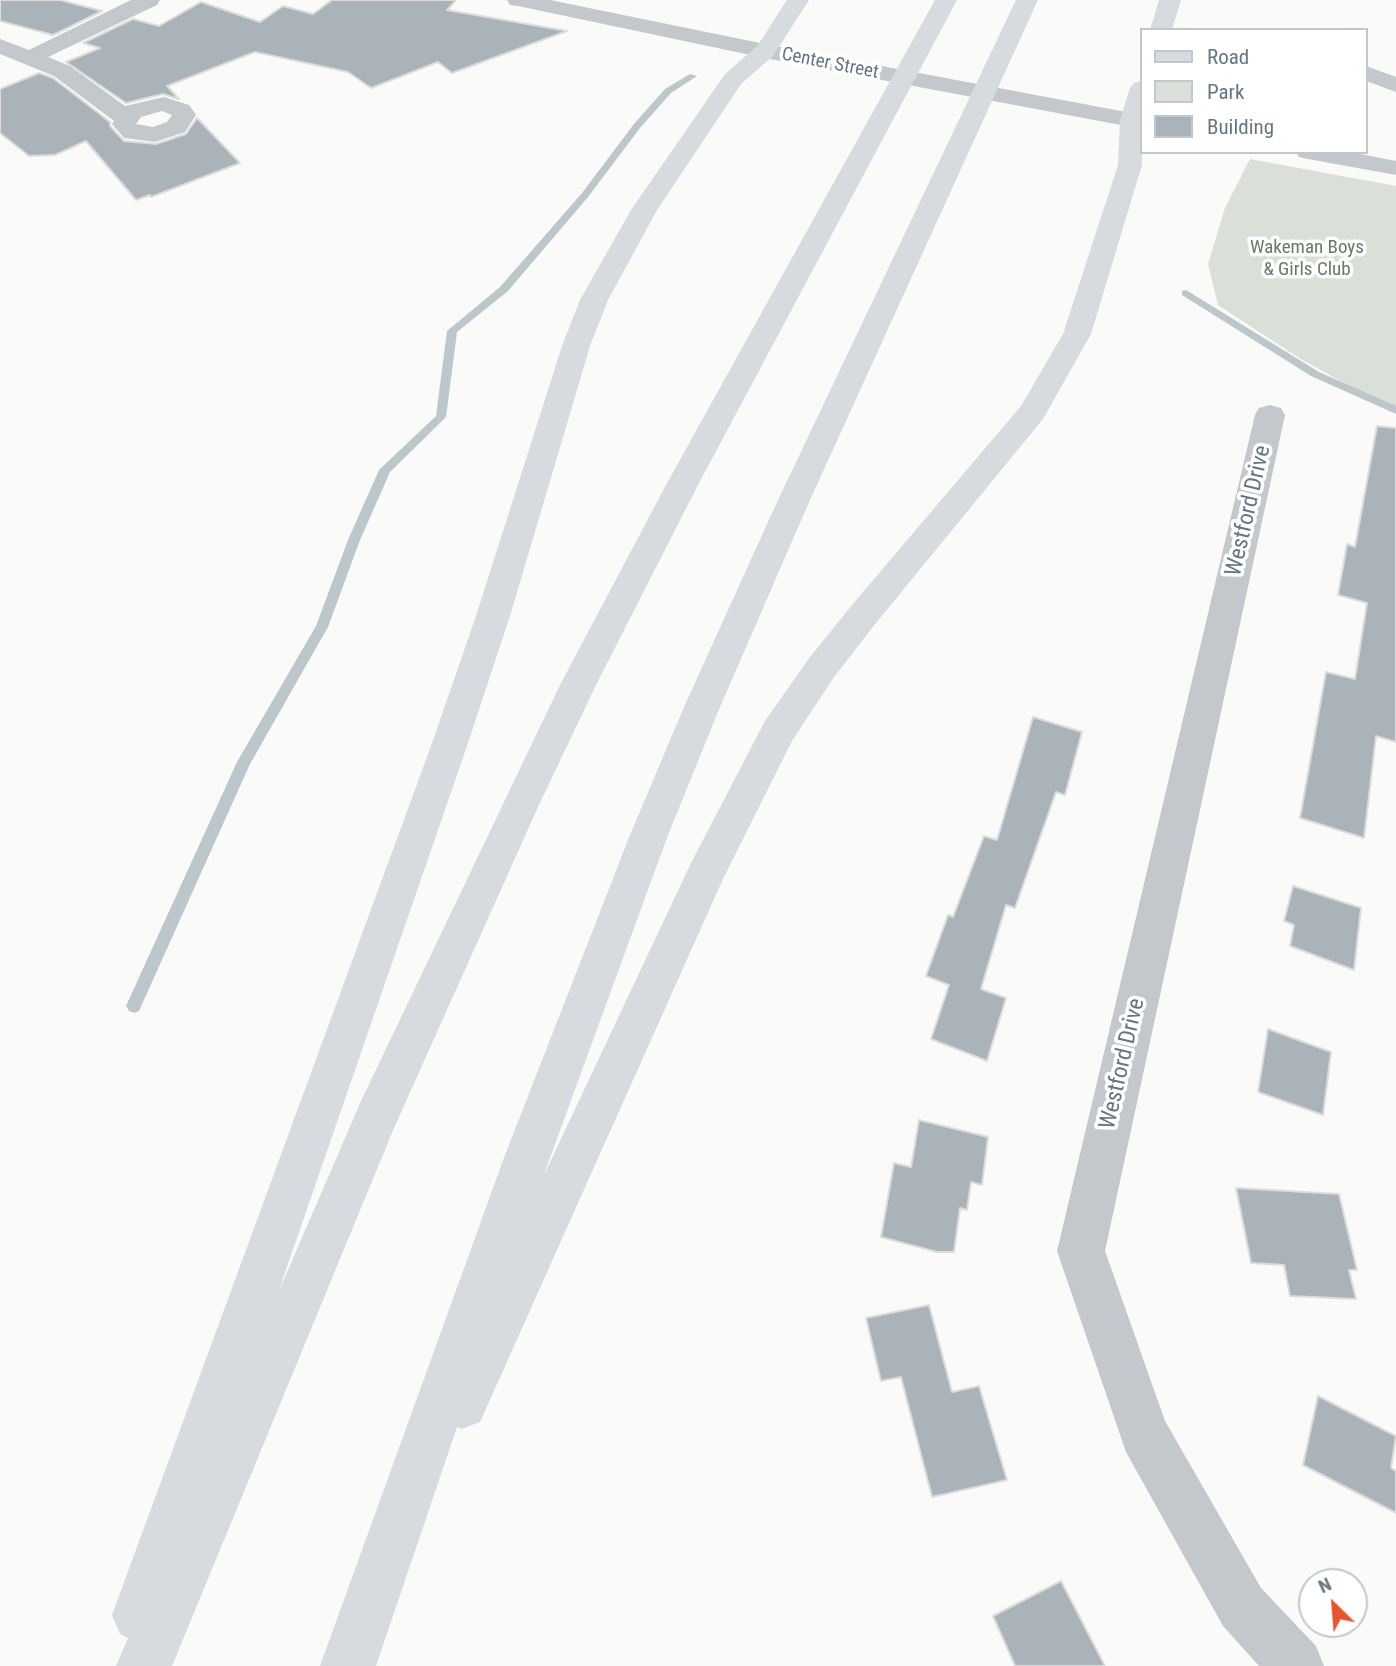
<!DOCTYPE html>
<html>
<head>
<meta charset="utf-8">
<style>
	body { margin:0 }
	#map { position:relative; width:1396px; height:1666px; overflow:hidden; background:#fafaf8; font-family:"Roboto Condensed",sans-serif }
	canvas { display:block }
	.legend { position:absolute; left:1140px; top:28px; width:228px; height:126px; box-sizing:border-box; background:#fff; border:2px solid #c1c8cd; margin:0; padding:9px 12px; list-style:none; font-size:21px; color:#657683 }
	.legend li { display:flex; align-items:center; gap:14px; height:35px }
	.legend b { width:35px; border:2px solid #c1c8cd }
	.north { position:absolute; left:1298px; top:1568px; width:70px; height:70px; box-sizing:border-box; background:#fff; border:2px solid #c1c8cd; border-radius:50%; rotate:335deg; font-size:19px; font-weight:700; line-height:28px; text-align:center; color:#657683 }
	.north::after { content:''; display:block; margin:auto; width:24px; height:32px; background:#e4572e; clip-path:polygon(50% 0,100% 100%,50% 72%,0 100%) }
</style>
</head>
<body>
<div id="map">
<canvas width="1396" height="1666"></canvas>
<ul class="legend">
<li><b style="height:9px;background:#d6dbdf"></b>Road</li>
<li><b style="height:19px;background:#dadfd7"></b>Park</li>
<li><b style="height:19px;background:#aab3b9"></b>Building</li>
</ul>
<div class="north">N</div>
</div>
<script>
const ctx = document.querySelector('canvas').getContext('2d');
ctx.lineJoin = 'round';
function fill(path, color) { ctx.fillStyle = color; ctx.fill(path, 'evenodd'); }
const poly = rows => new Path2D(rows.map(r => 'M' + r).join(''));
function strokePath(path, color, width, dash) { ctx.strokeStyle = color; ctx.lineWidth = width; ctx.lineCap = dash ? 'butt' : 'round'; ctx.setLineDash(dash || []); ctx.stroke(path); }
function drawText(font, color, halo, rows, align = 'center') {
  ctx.font = font + ' "Roboto Condensed",sans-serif'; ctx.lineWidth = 7; ctx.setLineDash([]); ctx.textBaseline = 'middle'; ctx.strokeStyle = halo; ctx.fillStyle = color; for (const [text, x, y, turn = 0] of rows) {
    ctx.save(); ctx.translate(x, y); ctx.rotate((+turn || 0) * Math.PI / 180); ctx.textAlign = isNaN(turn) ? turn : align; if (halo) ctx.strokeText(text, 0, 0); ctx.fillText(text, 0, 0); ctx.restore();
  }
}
const green = poly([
	[1250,159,1396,186,1396,412,1299,358,1218,305,1208,264,1225,208]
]);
const stream = poly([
	[690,74,697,76,671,93,640,128,588,197,508,291,457,332,446,417,390,472,360,540,328,627,250,764,139,1011,134,1013,129,1011,126,1006,237,762,316,626,348,540,379,470,436,416,447,331,500,287,582,193,634,124,665,89,690,74],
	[1186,290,1319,372,1396,406,1396,414,1311,376,1182,295,1182,291,1186,290]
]);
const building = poly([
	[0,0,60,0,102,11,53,35,0,21,0,0],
	[332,0,456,0,447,10,567,31,452,73,438,62,371,88,348,72,255,52,167,86,179,99,163,94,126,103,66,62,100,48,83,43,133,19,159,26,201,2,260,22,283,6,313,14,332,0],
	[39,73,53,78,110,122,110,126,124,141,156,144,186,134,197,118,240,163,151,197,150,195,136,200,86,141,55,155,29,156,0,133,0,89,39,73],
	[1377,426,1396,428,1396,742,1376,736,1364,838,1300,818,1326,672,1355,679,1367,603,1338,595,1347,544,1355,547,1377,426],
	[1033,717,1082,732,1065,795,1056,792,1015,908,1006,905,981,989,1006,998,987,1061,931,1039,949,985,926,976,948,915,953,917,984,836,997,840,1033,717],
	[1293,886,1361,908,1354,970,1290,946,1294,925,1284,921,1293,886],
	[1268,1029,1331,1052,1323,1115,1258,1092,1268,1029],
	[919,1120,988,1137,982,1185,971,1182,967,1210,960,1208,954,1252,937,1252,881,1237,894,1163,911,1167,919,1120],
	[1236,1188,1339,1194,1357,1270,1349,1270,1356,1299,1290,1296,1284,1265,1251,1263,1236,1188],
	[929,1305,952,1392,979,1386,1007,1480,932,1497,901,1377,881,1381,866,1318,929,1305],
	[1318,1396,1396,1436,1391,1468,1396,1471,1396,1513,1303,1465,1318,1396],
	[1061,1581,1105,1666,1015,1666,993,1616,1061,1581]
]);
const minor = poly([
	[131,0,160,0,157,5,48,57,70,66,125,106,164,97,189,105,196,115,185,132,155,142,124,138,112,124,114,121,54,76,0,54,0,39,29,50,131,0],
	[162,111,172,115,167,122,153,127,136,124,141,117,162,111],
	[507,0,550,0,765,44,1142,115,1142,129,765,58,518,6,510,5,507,0],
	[1366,66,1396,77,1396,92,1366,81,1366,66],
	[1296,152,1350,152,1396,161,1396,175,1308,159,1299,157,1296,152],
	[1270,405,1281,408,1285,415,1105,1251,1165,1421,1261,1588,1316,1646,1324,1666,1259,1666,1223,1626,1126,1452,1057,1251,1255,415,1259,408,1270,405]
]);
const major = poly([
	[787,0,809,0,773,56,757,56,754,51,787,0],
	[1159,0,1181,0,1172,30,1150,30,1159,0],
	[1142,81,1142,123,1132,127,1124,125,1120,120,1130,88,1134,83,1142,81]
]);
const highway = poly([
	[935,0,957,0,698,485,596,685,538,807,394,1128,172,1666,116,1666,128,1638,120,1634,112,1615,431,746,476,616,562,346,580,300,631,210,725,74,757,46,773,46,776,51,773,56,741,84,657,210,608,300,590,346,510,616,467,746,278,1293,361,1101,560,685,666,485,935,0],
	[1016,0,1038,0,810,500,720,707,668,835,543,1177,692,861,765,721,810,657,852,605,1021,406,1063,334,1118,165,1120,120,1124,115,1132,113,1142,117,1142,165,1091,334,1043,419,876,623,834,677,792,741,723,879,480,1422,462,1429,457,1427,376,1666,320,1666,505,1155,630,835,684,707,778,500,1016,0]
]);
const farStreetnames = [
	["Center Street",830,64,11]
];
const farParknames = [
	["Wakeman Boys",1307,248],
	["& Girls Club",1307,270]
];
const streetNames = [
	["Westford Drive",1249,511,-77],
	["Westford Drive",1123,1064,-77]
];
fill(green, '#dadfd7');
fill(stream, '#bbc7cb');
fill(building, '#aab3b9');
strokePath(building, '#dcdcda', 2);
fill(minor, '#c3c8cc');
fill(major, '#d6dbdf');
fill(highway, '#d6dbdf');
drawText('19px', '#657683', '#fff', farStreetnames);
drawText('19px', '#687a64', '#fff', farParknames);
drawText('23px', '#657683', '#fff', streetNames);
</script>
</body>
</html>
